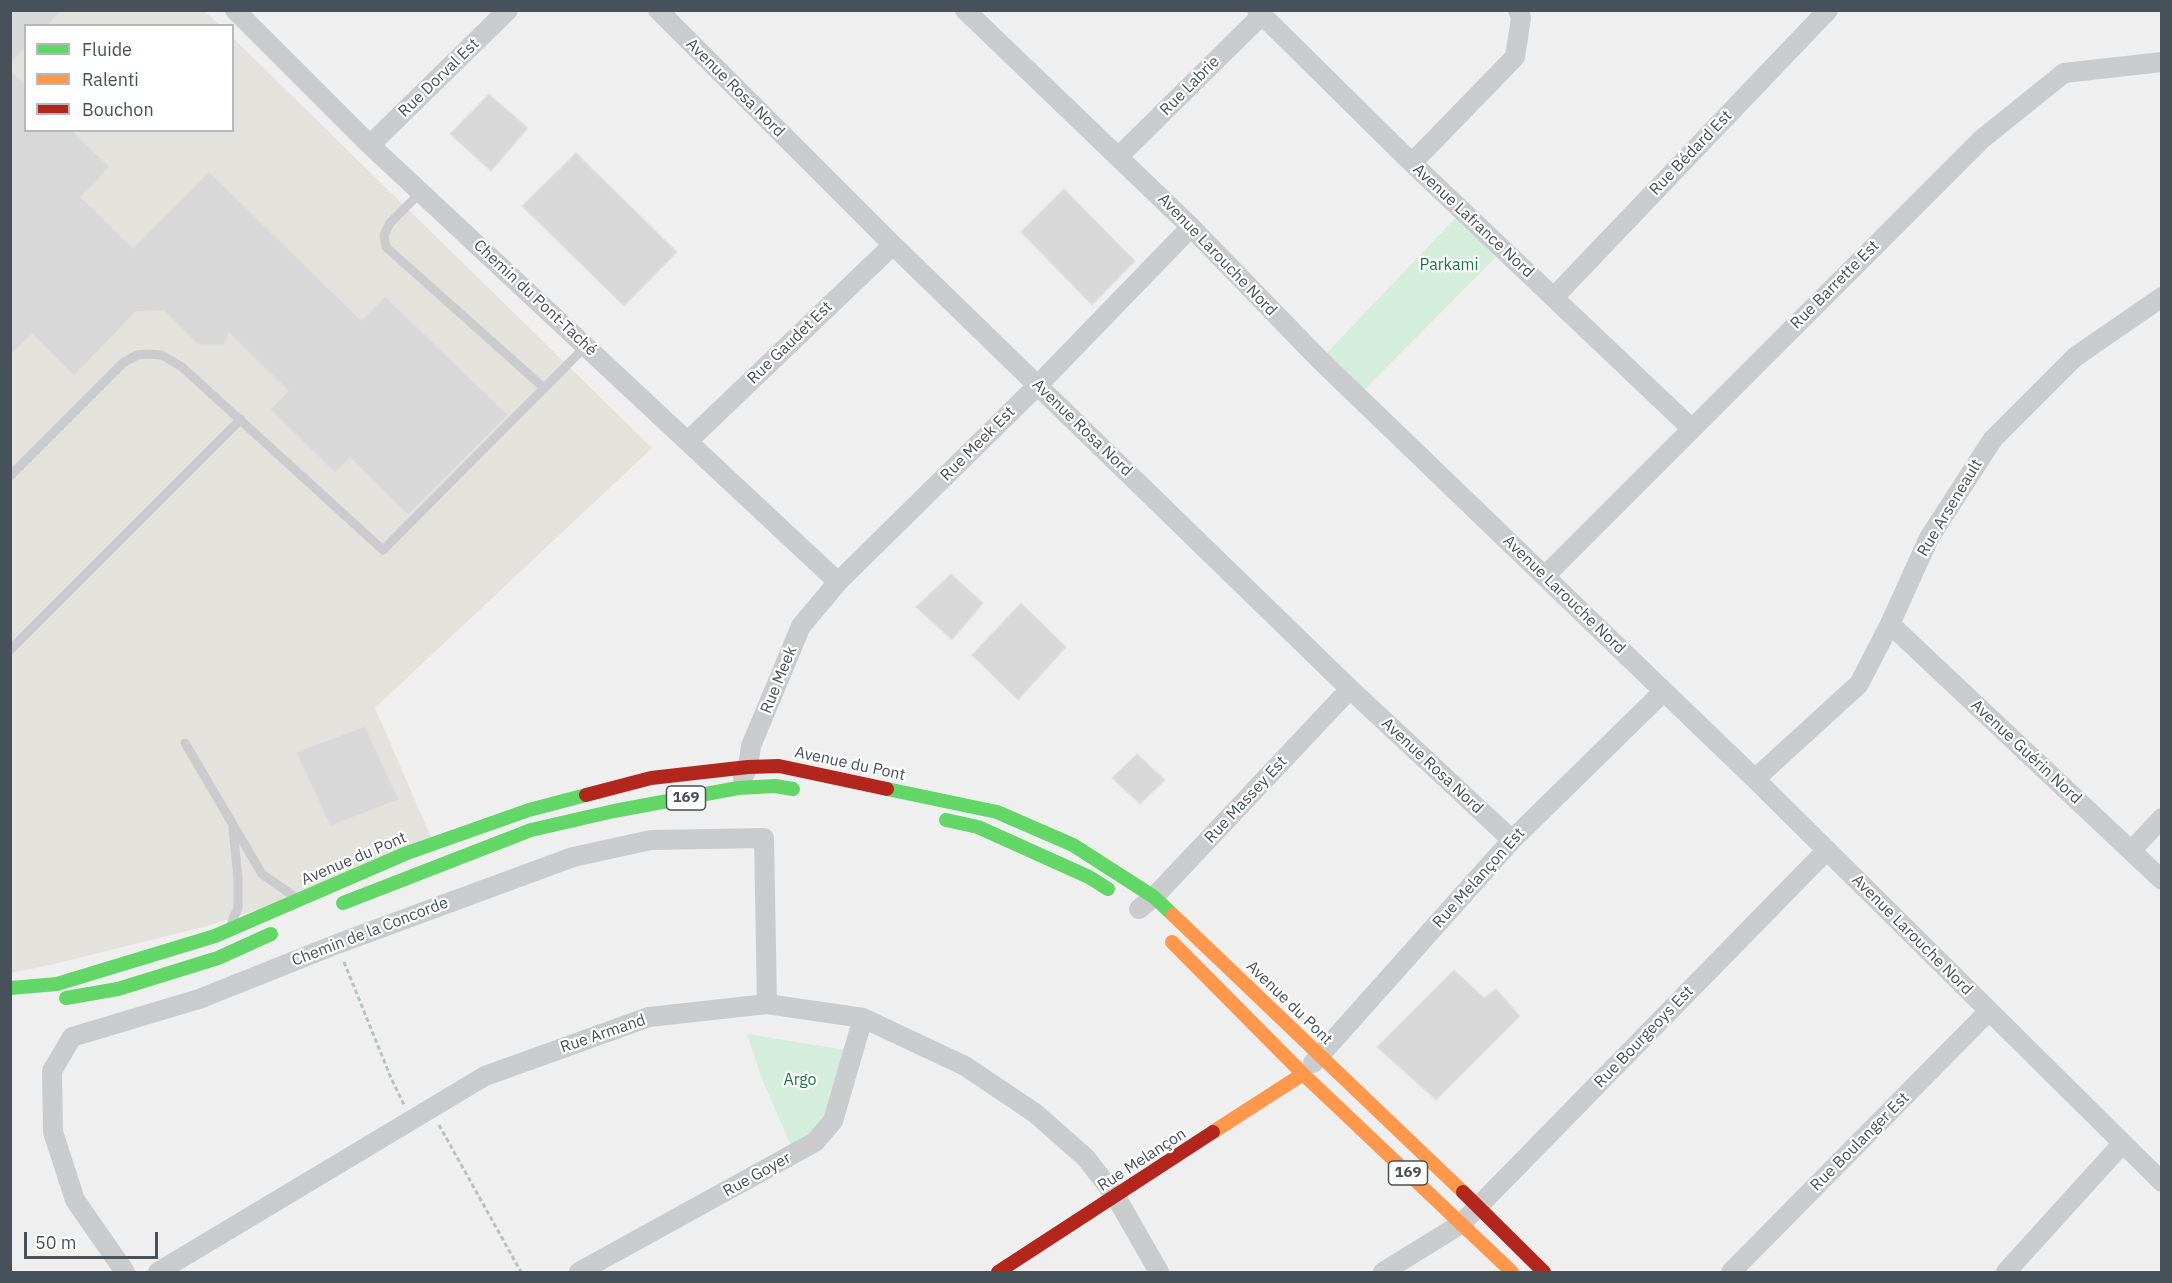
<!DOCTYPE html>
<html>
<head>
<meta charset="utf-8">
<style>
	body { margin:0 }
	#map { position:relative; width:2172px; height:1283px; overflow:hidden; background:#efefef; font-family:"IBM Plex Sans",sans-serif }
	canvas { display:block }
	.frame { position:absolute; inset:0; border:12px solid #47515a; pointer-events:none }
	.legend { position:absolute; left:24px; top:24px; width:210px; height:108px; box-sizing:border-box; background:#fff; border:2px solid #b5b9bd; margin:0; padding:8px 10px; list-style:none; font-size:18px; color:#47515a }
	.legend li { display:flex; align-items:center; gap:12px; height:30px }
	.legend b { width:30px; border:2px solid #b5b9bd }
	.scale { position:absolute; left:24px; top:1232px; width:134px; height:27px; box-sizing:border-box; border:3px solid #47515a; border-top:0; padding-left:8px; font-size:18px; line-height:21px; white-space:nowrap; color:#47515a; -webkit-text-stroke:4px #fff; paint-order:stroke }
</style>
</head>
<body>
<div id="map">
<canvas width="2172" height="1283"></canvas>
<div class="frame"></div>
<ul class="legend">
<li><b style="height:8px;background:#63d668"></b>Fluide</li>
<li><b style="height:8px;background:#ff974d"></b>Ralenti</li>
<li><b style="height:8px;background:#b3261e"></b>Bouchon</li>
</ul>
<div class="scale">50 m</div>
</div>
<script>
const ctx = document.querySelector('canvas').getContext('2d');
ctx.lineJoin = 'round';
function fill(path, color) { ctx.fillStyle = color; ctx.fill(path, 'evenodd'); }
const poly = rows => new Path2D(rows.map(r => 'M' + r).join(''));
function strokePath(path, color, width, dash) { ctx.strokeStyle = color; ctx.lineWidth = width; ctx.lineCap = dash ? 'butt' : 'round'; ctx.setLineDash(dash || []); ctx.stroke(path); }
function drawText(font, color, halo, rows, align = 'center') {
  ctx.font = font + ' "IBM Plex Sans",sans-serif'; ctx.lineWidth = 4.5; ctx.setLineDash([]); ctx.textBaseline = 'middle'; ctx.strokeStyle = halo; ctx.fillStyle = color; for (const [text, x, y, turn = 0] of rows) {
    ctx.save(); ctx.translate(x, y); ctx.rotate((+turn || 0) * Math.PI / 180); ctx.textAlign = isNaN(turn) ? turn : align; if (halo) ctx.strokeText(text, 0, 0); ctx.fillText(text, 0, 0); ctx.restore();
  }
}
const commercial = poly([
	[11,11,204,11,220,25,26,26,26,130,232,130,233,38,652,448,375,708,437,851,207,926,50,965,11,973]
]);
const green = poly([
	[1462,211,1504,249,1357,397,1320,360],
	[747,1034,846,1050,823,1128,792,1148,762,1079]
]);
const building = poly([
	[10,10,62,10,47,26,26,26,26,48,10,63,10,10],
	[10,70,26,85,26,130,72,130,110,167,81,197,133,248,209,171,361,320,385,296,508,415,408,515,350,458,335,473,270,409,288,391,229,333,224,345,198,345,164,311,136,312,74,376,32,334,10,356,10,70],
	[489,94,528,128,491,171,450,134,489,94],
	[576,153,677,252,624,306,522,206,576,153],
	[1064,189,1135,261,1092,305,1021,232,1064,189],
	[951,574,983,603,952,640,916,607,951,574],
	[1021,603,1066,647,1018,700,972,655,1021,603],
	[365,726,399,800,330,826,296,752,365,726],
	[1137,754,1165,780,1140,804,1112,778,1137,754],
	[1454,970,1484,998,1496,989,1520,1016,1436,1100,1377,1047,1454,970]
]);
const path = poly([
	[344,962,391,1078,404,1105],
	[439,1125,521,1272]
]);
const lane = poly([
	[421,192,390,223,384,235,386,247,544,388],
	[10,476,123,363,137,355,148,354,162,355,182,367,383,550,586,346],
	[10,650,241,419],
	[185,743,262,874,295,897],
	[232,921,238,908,238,878,233,829]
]);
const street = poly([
	[235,10,370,145,838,582],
	[658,10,893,245,1350,689,1512,840],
	[965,10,1191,227,1320,360,1755,779,2162,1182],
	[1257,10,1412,163,1692,429],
	[370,145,508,10],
	[1118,157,1262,15],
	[1412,163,1515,57,1521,18,1518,10],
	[1555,296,1828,10],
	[688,441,893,245],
	[1545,576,1982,139,2064,73,2162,62],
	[1890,624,2162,880],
	[743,777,748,767,751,746,801,626,838,582,1038,385,1191,227],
	[1755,779,1859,684,1890,624,1929,538,1993,439,2075,357,2162,297],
	[2131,851,2162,818],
	[1139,909,1154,897,1350,689],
	[1313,1063,1512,840,1663,692],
	[125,1272,75,1200,53,1132,52,1071,72,1037,199,999,337,944,573,857,651,840,764,838,767,1004],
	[158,1272,485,1076,649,1017,767,1004,863,1018,965,1066,1035,1113,1086,1158,1116,1197,1159,1272],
	[579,1272,815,1142,833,1121,863,1018],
	[1383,1272,1461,1224,1827,850],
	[1731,1272,1988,1012],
	[2006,1272,2122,1144]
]);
const fast = poly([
	[887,789,997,812,1073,845,1154,897,1173,915],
	[946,820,978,827,1089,877,1108,889],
	[343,903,531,830,614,811,738,788,775,786,793,789],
	[10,988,57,984,215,936,407,853,529,810,586,795],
	[66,998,118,989,218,958,271,934]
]);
const slow = poly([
	[1173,915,1463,1192],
	[1172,942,1303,1074,1512,1272],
	[1213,1132,1303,1074]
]);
const jam = poly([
	[586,795,651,778,748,767,779,766,887,789],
	[1463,1192,1544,1272],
	[998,1272,1213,1132]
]);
const shields = [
	[686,798,39],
	[1408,1173,39]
];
const shieldNames = [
	["169",686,798],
	["169",1408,1173]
];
const streetNames = [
	["Rue Dorval Est",439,78,-44],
	["Rue Labrie",1190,86,-45],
	["Avenue Rosa Nord",735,88,45],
	["Rue Bédard Est",1691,153,-46],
	["Avenue Lafrance Nord",1473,221,43],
	["Avenue Larouche Nord",1217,255,46],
	["Rue Barrette Est",1835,285,-45],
	["Chemin du Pont-Taché",535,298,43],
	["Rue Gaudet Est",790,343,-44],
	["Avenue Rosa Nord",1082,428,44],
	["Rue Meek Est",978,444,-45],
	["Rue Arseneault",1950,508,-59],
	["Avenue Larouche Nord",1564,595,44],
	["Rue Meek",779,680,-68],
	["Avenue Guérin Nord",2026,752,43],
	["Avenue du Pont",850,764,12],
	["Avenue Rosa Nord",1432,766,43],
	["Rue Massey Est",1246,800,-47],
	["Avenue du Pont",354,859,-23],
	["Rue Melançon Est",1479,878,-48],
	["Chemin de la Concorde",370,932,-21],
	["Avenue Larouche Nord",1912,935,45],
	["Avenue du Pont",1289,1003,44],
	["Rue Armand",603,1034,-19],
	["Rue Bourgeoys Est",1644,1037,-46],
	["Rue Boulanger Est",1860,1142,-45],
	["Rue Melançon",1142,1160,-33],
	["Rue Goyer",757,1175,-29]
];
const parkNames = [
	["Parkami",1449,265],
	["Argo",800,1080]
];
fill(commercial, '#e4e2dc');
fill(green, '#d5eddd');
fill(building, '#d8d8d9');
strokePath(building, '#e0e1e2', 1.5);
strokePath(path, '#b7c2bf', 3, [4.5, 3]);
strokePath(lane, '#c9cbcd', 9);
strokePath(street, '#c9cbcd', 20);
strokePath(fast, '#63d668', 14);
strokePath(slow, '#ff974d', 14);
strokePath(jam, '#b3261e', 14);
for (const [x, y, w] of shields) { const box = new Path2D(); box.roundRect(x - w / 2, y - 12, w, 24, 4.5); ctx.fillStyle = '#fff'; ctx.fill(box); strokePath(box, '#47515a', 1.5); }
drawText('bold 15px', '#47515a', null, shieldNames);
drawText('16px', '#47515a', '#fff', streetNames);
drawText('16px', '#1d7548', '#fff', parkNames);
</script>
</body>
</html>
